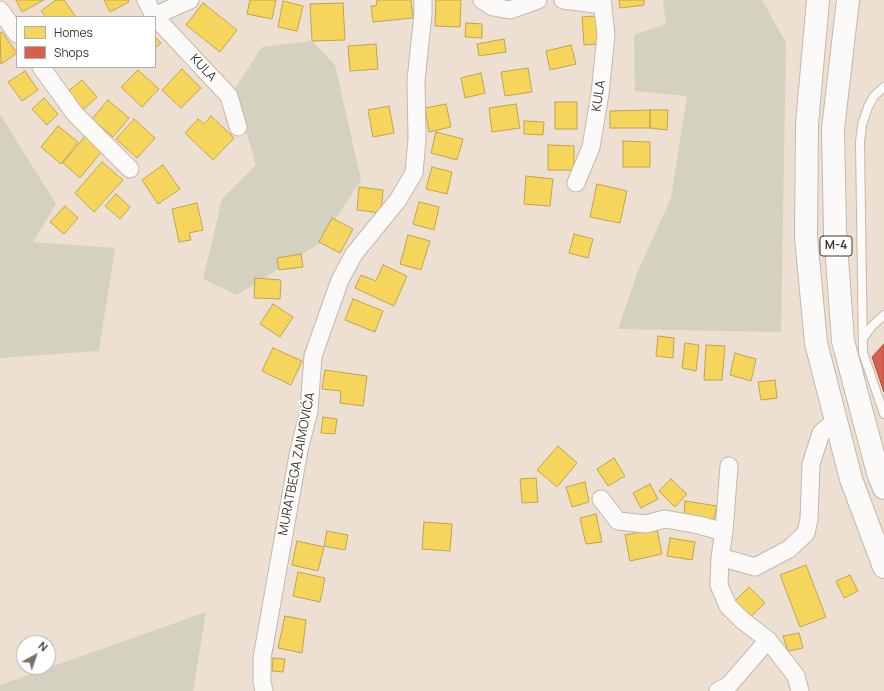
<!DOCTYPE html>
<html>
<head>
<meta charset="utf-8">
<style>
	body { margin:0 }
	#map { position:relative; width:884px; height:691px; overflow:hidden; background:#eddfd2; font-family:Manrope,sans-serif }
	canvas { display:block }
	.legend { position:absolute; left:16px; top:16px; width:140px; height:52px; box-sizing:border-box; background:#fff; border:1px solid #b3afab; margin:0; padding:5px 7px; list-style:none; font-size:12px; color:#40362c }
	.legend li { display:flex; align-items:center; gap:8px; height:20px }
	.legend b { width:20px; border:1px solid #b3afab }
	.north { position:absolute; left:16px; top:635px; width:40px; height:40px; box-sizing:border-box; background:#fff; border:1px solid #b3afab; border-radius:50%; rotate:40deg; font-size:11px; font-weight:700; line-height:16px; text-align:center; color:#40362c }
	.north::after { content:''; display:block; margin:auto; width:14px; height:18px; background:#7d7166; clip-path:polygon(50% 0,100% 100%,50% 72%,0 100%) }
</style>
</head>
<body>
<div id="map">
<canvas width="884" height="691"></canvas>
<ul class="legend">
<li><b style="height:11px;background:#f6d55c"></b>Homes</li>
<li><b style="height:11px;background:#d6604d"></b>Shops</li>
</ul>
<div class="north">N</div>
</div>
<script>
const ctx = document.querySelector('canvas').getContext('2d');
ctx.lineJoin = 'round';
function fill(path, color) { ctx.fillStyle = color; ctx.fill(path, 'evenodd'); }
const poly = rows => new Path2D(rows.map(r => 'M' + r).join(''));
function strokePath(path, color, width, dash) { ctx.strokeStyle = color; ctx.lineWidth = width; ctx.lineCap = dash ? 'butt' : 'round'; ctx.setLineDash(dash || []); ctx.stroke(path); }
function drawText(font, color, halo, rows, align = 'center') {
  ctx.font = font + ' Manrope,sans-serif'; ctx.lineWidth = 4; ctx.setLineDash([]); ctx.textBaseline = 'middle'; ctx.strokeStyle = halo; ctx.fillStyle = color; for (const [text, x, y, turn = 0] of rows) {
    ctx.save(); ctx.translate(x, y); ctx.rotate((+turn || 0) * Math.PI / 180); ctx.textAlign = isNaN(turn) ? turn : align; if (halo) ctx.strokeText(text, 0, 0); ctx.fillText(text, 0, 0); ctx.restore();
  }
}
const green = poly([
	[663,0,762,0,786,43,781,332,618,329,638,271,671,198,687,96,635,91,634,35,666,24],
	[312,41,335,65,361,180,320,243,237,295,203,279,222,199,256,165,234,90,262,47],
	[0,114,56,204,33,242,115,248,99,351,0,358],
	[206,612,193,691,0,691,0,685]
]);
const homes = poly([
	[16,0,44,0,22,12,16,0],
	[56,0,64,0,76,17,46,17,41,11,56,0],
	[104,0,128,0,129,2,110,12,104,0],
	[250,0,276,0,272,19,247,14,250,0],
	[377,0,411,0,413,18,373,22,371,6,376,6,377,0],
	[436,0,461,0,460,27,435,26,436,0],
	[619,0,644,0,644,5,620,8,619,0],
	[283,1,303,6,297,31,278,27,283,1],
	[203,3,237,30,220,52,186,25,203,3],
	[343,3,345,40,312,41,310,4,343,3],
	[597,16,599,44,584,45,582,17,597,16],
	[466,23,482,24,482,38,465,37,466,23],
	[2,32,17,53,1,64,0,33,2,32],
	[155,37,161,43,155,48,155,37],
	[504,39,506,52,479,56,477,44,504,39],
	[376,44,378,69,350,71,348,46,376,44],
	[571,45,576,64,550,70,546,51,571,45],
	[528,68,532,92,505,96,501,72,528,68],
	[182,69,201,88,181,108,162,90,182,69],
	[138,70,159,89,142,107,121,87,138,70],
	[25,71,38,90,22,101,8,82,25,71],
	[481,73,485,93,465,98,461,78,481,73],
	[82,80,97,97,82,111,66,93,82,80],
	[44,98,58,114,47,125,32,109,44,98],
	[108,100,129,118,113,137,92,119,108,100],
	[555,102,577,102,577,129,555,129,555,102],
	[446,104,451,127,429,132,425,108,446,104],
	[516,104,520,128,492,132,489,108,516,104],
	[389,106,394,133,373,137,368,110,389,106],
	[650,110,650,128,610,128,610,111,650,110],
	[650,110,668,110,667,130,650,128,650,110],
	[211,116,234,138,213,160,185,133,198,119,204,124,211,116],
	[134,119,155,138,137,158,116,139,134,119],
	[524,121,544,122,543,135,524,134,524,121],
	[58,126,78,142,61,164,41,147,58,126],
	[436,132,463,139,457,160,431,153,436,132],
	[86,135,103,150,80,178,63,163,86,135],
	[623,141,650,142,650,167,623,167,623,141],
	[548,145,574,146,574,170,548,170,548,145],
	[102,162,123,180,94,212,75,193,102,162],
	[163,165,180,189,158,204,142,180,163,165],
	[432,167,452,172,447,194,426,189,432,167],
	[526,176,553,179,550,206,524,204,526,176],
	[597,184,627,191,620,223,590,217,597,184],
	[359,187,383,190,381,213,357,210,359,187],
	[116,194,130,207,120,219,105,206,116,194],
	[419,202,439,207,434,230,413,224,419,202],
	[197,203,203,230,189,233,191,240,179,242,172,209,197,203],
	[65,206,78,218,64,234,50,222,65,206],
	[332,218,353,229,340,253,319,242,332,218],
	[574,234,593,239,588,258,569,253,574,234],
	[408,235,430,241,421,270,400,264,408,235],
	[301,254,303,267,279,270,277,258,301,254],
	[383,265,407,276,394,306,355,288,361,275,376,281,383,265],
	[255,278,281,280,280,299,254,298,255,278],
	[353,299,383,311,375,332,345,320,353,299],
	[273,304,293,317,280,337,260,324,273,304],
	[658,336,674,338,673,358,656,356,658,336],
	[685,343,699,345,696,371,682,368,685,343],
	[706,345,725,346,722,380,704,380,706,345],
	[273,348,302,361,291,385,262,371,273,348],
	[735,353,756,359,751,381,730,375,735,353],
	[325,370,367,376,363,406,340,403,341,391,322,389,325,370],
	[775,380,777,398,761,400,758,382,775,380],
	[323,417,337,419,335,434,321,433,323,417],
	[558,446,577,463,557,487,537,470,558,446],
	[614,458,625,476,608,486,597,469,614,458],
	[536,478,538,502,522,503,520,479,536,478],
	[671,479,687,494,675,507,659,491,671,479],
	[585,482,589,502,572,507,566,487,585,482],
	[650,484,658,499,641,508,633,493,650,484],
	[685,501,717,506,713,522,684,517,685,501],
	[596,514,602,542,586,544,580,518,596,514],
	[424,522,452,524,450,551,422,549,424,522],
	[657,529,662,554,630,561,625,535,657,529],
	[327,531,348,535,345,550,324,546,327,531],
	[670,538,695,542,692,560,667,556,670,538],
	[297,541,324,547,318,571,292,565,297,541],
	[806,565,826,617,800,627,780,575,806,565],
	[298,572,325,578,320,602,293,596,298,572],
	[850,575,858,591,844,598,836,581,850,575],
	[749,587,765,603,750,617,734,602,749,587],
	[285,616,306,620,302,653,278,648,285,616],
	[799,633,803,648,788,651,783,636,799,633],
	[273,658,285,659,283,672,272,671,273,658]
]);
const shops = poly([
	[884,344,884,392,872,357,884,344]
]);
const lane = poly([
	[884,87,874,96,868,107,862,125,860,142,863,353,884,414],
	[864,337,872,326,884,315]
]);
const street = poly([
	[146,0,154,16,190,0],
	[482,0,493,7,510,10,538,0],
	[563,0,603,5],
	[0,10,17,34],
	[155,17,229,96,238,127],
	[41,67,75,114,130,169],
	[576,183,591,147,600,94,606,34,602,0],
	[729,466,724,532,720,557,719,585,728,606,742,620,768,640],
	[601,499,618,521,646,524,665,519,699,525,724,532],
	[720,557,755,567,789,549,806,533,809,519,811,464,821,433,835,421],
	[264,691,262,682,262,658,299,450,309,411,313,356,340,280,354,254,398,200,414,173,417,139,416,80,423,14,423,0],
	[718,691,729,685,768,640,796,676,800,691]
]);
const primary = poly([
	[818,0,807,124,806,237,816,343,851,479,884,567],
	[848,0,833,129,835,231,843,341,878,473,884,488]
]);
const shields = [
	[836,246,32]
];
const shieldNames = [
	["M-4",836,246]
];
const streetNames = [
	["KULA",203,68,47],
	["KULA",599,96,-82],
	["MURATBEGA ZAIMOVIĆA",297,464,-79]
];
fill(green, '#d4d1c0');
fill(homes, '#f6d55c');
strokePath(homes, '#bfa54e', 1);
fill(shops, '#d6604d');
strokePath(shops, '#a95343', 1);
strokePath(lane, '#c3b8ae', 10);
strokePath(street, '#c3b8ae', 19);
strokePath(primary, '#c3b8ae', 24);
strokePath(lane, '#fcfaf8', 8);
strokePath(street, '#fcfaf8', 17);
strokePath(primary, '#fcfaf8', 22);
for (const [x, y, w] of shields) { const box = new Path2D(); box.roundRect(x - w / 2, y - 10, w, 20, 3); ctx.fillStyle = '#fff'; ctx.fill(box); strokePath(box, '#40362c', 1); }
drawText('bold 12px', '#40362c', null, shieldNames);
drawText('13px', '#40362c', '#fff', streetNames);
</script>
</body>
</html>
